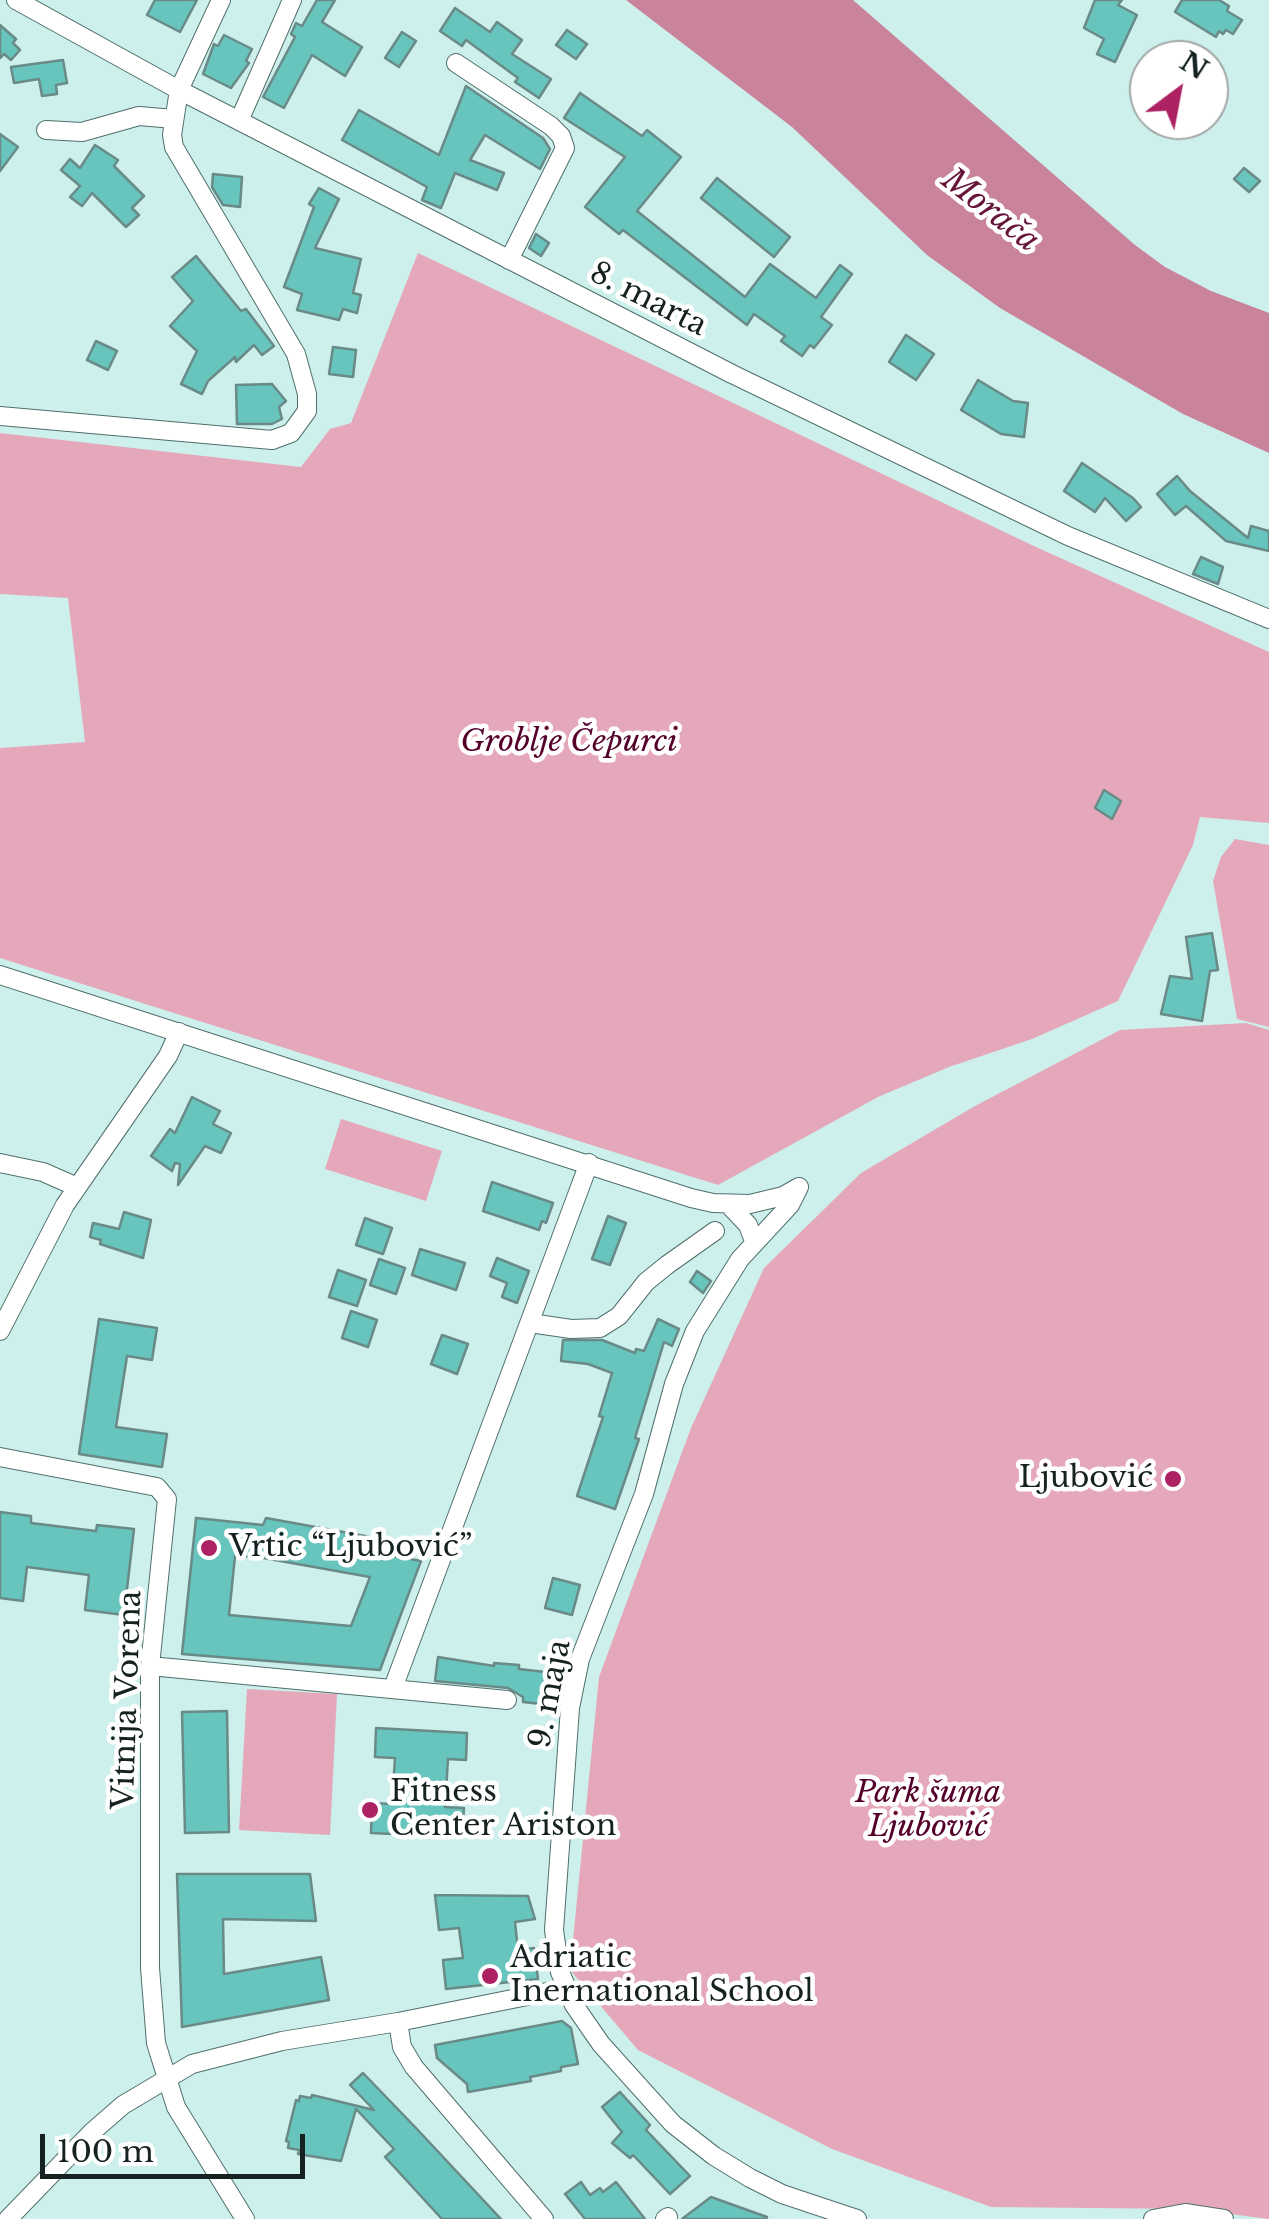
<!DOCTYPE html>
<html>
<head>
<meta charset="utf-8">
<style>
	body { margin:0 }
	#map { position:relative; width:1269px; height:2219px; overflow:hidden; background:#cdf0ec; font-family:"Libre Baskerville",serif }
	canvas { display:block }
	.north { position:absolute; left:1129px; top:40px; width:100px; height:100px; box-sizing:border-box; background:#fff; border:2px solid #a1a7a6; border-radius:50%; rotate:32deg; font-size:28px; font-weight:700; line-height:40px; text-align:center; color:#152221 }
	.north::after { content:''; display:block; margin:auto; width:35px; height:45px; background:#ac2263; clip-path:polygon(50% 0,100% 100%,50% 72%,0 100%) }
	.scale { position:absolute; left:40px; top:2134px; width:265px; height:45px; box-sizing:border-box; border:5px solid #152221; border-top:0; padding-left:12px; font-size:30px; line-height:35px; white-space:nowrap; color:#152221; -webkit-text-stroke:8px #fff; paint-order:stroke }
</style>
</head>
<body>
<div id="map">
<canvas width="1269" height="2219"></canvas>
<div class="north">N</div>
<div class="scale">100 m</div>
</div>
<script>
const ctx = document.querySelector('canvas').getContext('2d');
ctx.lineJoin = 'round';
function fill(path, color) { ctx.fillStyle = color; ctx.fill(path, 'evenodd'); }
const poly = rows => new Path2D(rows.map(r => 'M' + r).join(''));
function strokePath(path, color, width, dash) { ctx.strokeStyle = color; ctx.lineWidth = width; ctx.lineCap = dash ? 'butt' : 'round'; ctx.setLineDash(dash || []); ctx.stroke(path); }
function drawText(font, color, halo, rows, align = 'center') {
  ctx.font = font + ' "Libre Baskerville",serif'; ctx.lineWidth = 9; ctx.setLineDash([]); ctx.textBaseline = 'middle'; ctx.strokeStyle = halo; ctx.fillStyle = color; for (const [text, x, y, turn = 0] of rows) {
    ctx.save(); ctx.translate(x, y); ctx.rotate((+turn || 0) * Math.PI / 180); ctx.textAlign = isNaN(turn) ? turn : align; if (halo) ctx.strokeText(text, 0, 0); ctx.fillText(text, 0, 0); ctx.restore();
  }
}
const green = poly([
	[418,253,1036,547,1269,652,1269,823,1200,817,1193,845,1118,1001,1032,1039,949,1067,878,1097,718,1185,0,958,0,748,85,742,68,598,0,594,0,433,301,467,330,429,351,423],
	[1235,839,1269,845,1269,1027,1237,1019,1213,881,1221,857],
	[1246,1023,1269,1030,1269,2219,1190,2209,991,2207,832,2149,638,2050,570,1970,599,1677,691,1428,764,1268,861,1173,975,1106,1120,1030],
	[341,1119,442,1151,426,1201,325,1169],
	[247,1689,337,1694,330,1835,239,1830]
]);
const water = poly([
	[626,0,853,0,1135,245,1165,267,1211,291,1269,313,1269,453,1183,414,1000,308,927,255,792,127]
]);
const building = poly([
	[155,0,197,0,180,32,147,15,155,0],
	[317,0,335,0,322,22,362,47,345,76,312,55,284,108,263,97,295,37,291,34,296,23,302,26,317,0],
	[1095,0,1122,0,1118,5,1137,15,1115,62,1097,54,1104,39,1084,28,1095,0],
	[1182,0,1219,0,1229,6,1227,11,1242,20,1233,34,1226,30,1223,34,1219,31,1216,37,1175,12,1182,0],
	[455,8,490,32,497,22,522,40,512,54,551,79,539,98,515,82,518,78,466,40,462,46,440,31,455,8],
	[0,25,16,39,13,43,20,50,11,60,4,54,0,58,0,25],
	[567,30,587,44,576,59,556,45,567,30],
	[402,32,416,41,399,67,385,58,402,32],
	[224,35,252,49,246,61,249,63,231,88,203,74,214,44,218,46,224,35],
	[63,60,67,83,56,85,57,94,42,96,39,79,14,83,11,67,63,60],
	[466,86,543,138,550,149,540,169,485,135,470,160,504,173,497,190,455,173,441,208,422,200,427,187,342,140,359,110,439,155,466,86],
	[580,93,642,136,647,130,681,157,637,211,745,297,770,264,816,298,840,265,852,274,821,317,832,325,814,348,810,345,802,356,781,341,785,336,754,314,747,325,623,230,619,234,585,207,625,157,564,118,580,93],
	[0,134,18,147,0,171,0,134],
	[95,145,118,160,114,166,144,196,132,208,139,215,126,227,92,193,82,206,70,197,80,186,61,170,70,159,80,168,95,145],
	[1244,168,1260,181,1249,192,1234,179,1244,168],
	[213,174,242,177,240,207,223,205,212,187,213,174],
	[717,178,790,237,774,257,701,198,717,178],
	[319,188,339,199,315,248,361,259,353,293,361,295,357,313,343,309,339,320,297,310,302,294,284,287,314,207,309,204,319,188],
	[536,234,549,243,541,256,529,248,536,234],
	[196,256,241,311,246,309,274,346,262,355,254,345,236,362,235,357,208,381,202,394,181,384,197,351,170,326,193,301,172,277,196,256],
	[906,335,934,354,916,380,889,362,906,335],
	[96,341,117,351,108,370,87,360,96,341],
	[333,347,356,350,353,377,329,374,333,347],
	[978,380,1013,401,1028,403,1024,437,1001,434,961,410,978,380],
	[272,384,286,401,279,407,282,419,272,424,237,424,236,385,272,384],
	[1082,463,1133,498,1141,507,1126,521,1105,498,1095,512,1064,491,1082,463],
	[1177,476,1190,491,1248,538,1251,526,1269,531,1269,551,1226,541,1186,506,1175,515,1157,494,1177,476],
	[1201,557,1223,567,1218,584,1193,574,1201,557],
	[1104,790,1121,801,1112,819,1095,808,1104,790],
	[1212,933,1218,970,1210,971,1202,1021,1161,1014,1170,976,1192,979,1186,937,1212,933],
	[192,1097,220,1111,213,1124,231,1133,221,1153,205,1146,178,1185,180,1164,175,1163,172,1171,151,1156,170,1129,175,1133,192,1097],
	[492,1182,553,1203,546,1223,542,1221,539,1230,483,1211,492,1182],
	[124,1212,151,1220,143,1258,100,1244,101,1240,90,1237,93,1223,119,1229,124,1212],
	[608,1216,626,1223,610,1265,592,1259,608,1216],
	[365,1218,392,1228,383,1254,356,1245,365,1218],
	[420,1249,465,1263,456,1290,412,1275,420,1249],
	[497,1258,529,1271,517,1303,502,1297,507,1283,490,1276,497,1258],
	[379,1259,405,1268,396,1294,370,1285,379,1259],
	[338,1270,366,1280,357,1306,329,1297,338,1270],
	[697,1271,711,1281,703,1293,690,1282,697,1271],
	[351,1311,377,1320,368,1347,342,1338,351,1311],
	[99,1319,157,1328,152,1360,127,1356,116,1427,167,1434,162,1467,79,1454,99,1319],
	[658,1319,679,1329,672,1346,664,1342,635,1438,639,1439,615,1509,577,1496,603,1417,599,1416,612,1373,588,1364,561,1361,563,1340,602,1340,635,1353,636,1349,644,1351,658,1319],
	[442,1335,468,1344,457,1374,431,1364,442,1335],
	[0,1512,31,1516,31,1523,96,1531,97,1525,134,1529,124,1615,85,1610,89,1575,27,1567,23,1601,0,1598,0,1512],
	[196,1518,263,1525,266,1518,376,1538,374,1547,389,1550,388,1555,421,1561,380,1670,182,1654,196,1518],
	[235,1556,258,1557,370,1577,351,1626,229,1615,235,1556],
	[553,1578,580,1585,572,1615,545,1608,553,1578],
	[438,1657,494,1666,494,1663,519,1665,519,1669,554,1673,550,1705,523,1702,523,1697,508,1688,435,1681,438,1657],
	[227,1711,229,1832,185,1833,182,1712,227,1711],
	[376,1728,467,1733,466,1760,448,1759,445,1807,464,1808,462,1837,371,1833,372,1803,392,1804,395,1758,375,1757,376,1728],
	[177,1874,310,1874,316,1921,223,1919,224,1974,321,1957,329,2000,182,2027,177,1874],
	[435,1895,528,1896,535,1919,515,1922,518,1950,534,1948,538,1979,446,1989,443,1960,463,1958,459,1928,439,1930,435,1895],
	[562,2021,571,2028,578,2064,561,2067,561,2071,530,2077,531,2081,468,2092,467,2084,437,2058,435,2045,562,2021],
	[363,2073,416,2128,501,2219,442,2219,385,2157,394,2149,356,2109,341,2161,298,2154,299,2150,288,2148,289,2142,286,2141,296,2100,299,2101,300,2096,311,2098,312,2095,374,2110,350,2085,363,2073],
	[620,2092,650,2125,646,2130,690,2176,670,2194,633,2155,630,2158,612,2143,622,2132,602,2107,620,2092],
	[581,2182,590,2195,600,2188,603,2192,616,2182,645,2219,585,2219,565,2194,581,2182],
	[711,2197,767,2217,766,2219,682,2219,711,2197]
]);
const street = poly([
	[16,0,179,90,732,374,1068,536,1269,619],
	[456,63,551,126,561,136,565,148,509,260],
	[239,121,292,0],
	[46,130,82,132,139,116,174,119],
	[0,416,272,440,291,433,307,411,307,394,296,354,174,147,172,135,179,90,221,0],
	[0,975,691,1198,713,1203,750,1204,783,1196,799,1187],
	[0,1163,43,1172,77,1187],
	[799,1187,790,1205,740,1259,695,1331,674,1384,644,1494,580,1659,570,1708,554,1930,560,1972,574,2005,601,2044,673,2124,714,2156,750,2178,782,2194,857,2219],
	[729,1205,748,1225,754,1241],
	[530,1323,571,1329,600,1328,619,1316,646,1282,667,1265,715,1231],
	[0,1331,65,1205,168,1056,179,1032],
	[0,1457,157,1487,167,1499,150,1666,150,1968,156,2043,176,2107,245,2219],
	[150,1666,507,1700],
	[393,1688,589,1163],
	[398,2022,402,2047,414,2067,544,2219],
	[8,2219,92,2132,123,2105,192,2064,282,2041,398,2022,567,1988],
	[665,2219,668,2217],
	[1153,2219,1185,2213,1224,2219]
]);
const markers = [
	[1173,1479,10,"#ac2263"],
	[209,1548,10,"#ac2263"],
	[370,1810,10,"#ac2263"],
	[490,1976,10,"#ac2263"]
];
const streetNames = [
	["8. marta",648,300,27],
	["9. maja",551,1694,-79],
	["Vitnija Vorena",128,1700,-88]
];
const parkNames = [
	["Groblje Čepurci",569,743],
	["Park šuma",928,1794],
	["Ljubović",928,1828]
];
const poiNames = [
	["Ljubović",1153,1479,"right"],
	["Vrtic “Ljubović”",229,1548],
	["Fitness",390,1793],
	["Center Ariston",390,1827],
	["Adriatic",510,1959],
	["Inernational School",510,1993]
];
const waterNames = [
	["Morača",990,211,38]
];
fill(green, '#e5a8bb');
fill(water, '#c9839b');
fill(building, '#67c5bd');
strokePath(building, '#6a8a87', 2.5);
strokePath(street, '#4f6f6b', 20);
strokePath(street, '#fff', 18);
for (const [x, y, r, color] of markers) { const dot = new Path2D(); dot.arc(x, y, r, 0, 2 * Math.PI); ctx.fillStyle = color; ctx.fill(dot); strokePath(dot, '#fff', 4); }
drawText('30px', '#152221', '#fff', streetNames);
drawText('italic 30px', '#54002a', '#fff', parkNames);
drawText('30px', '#152221', '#fff', poiNames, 'left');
drawText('italic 32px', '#67143a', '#fff', waterNames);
</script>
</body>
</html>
